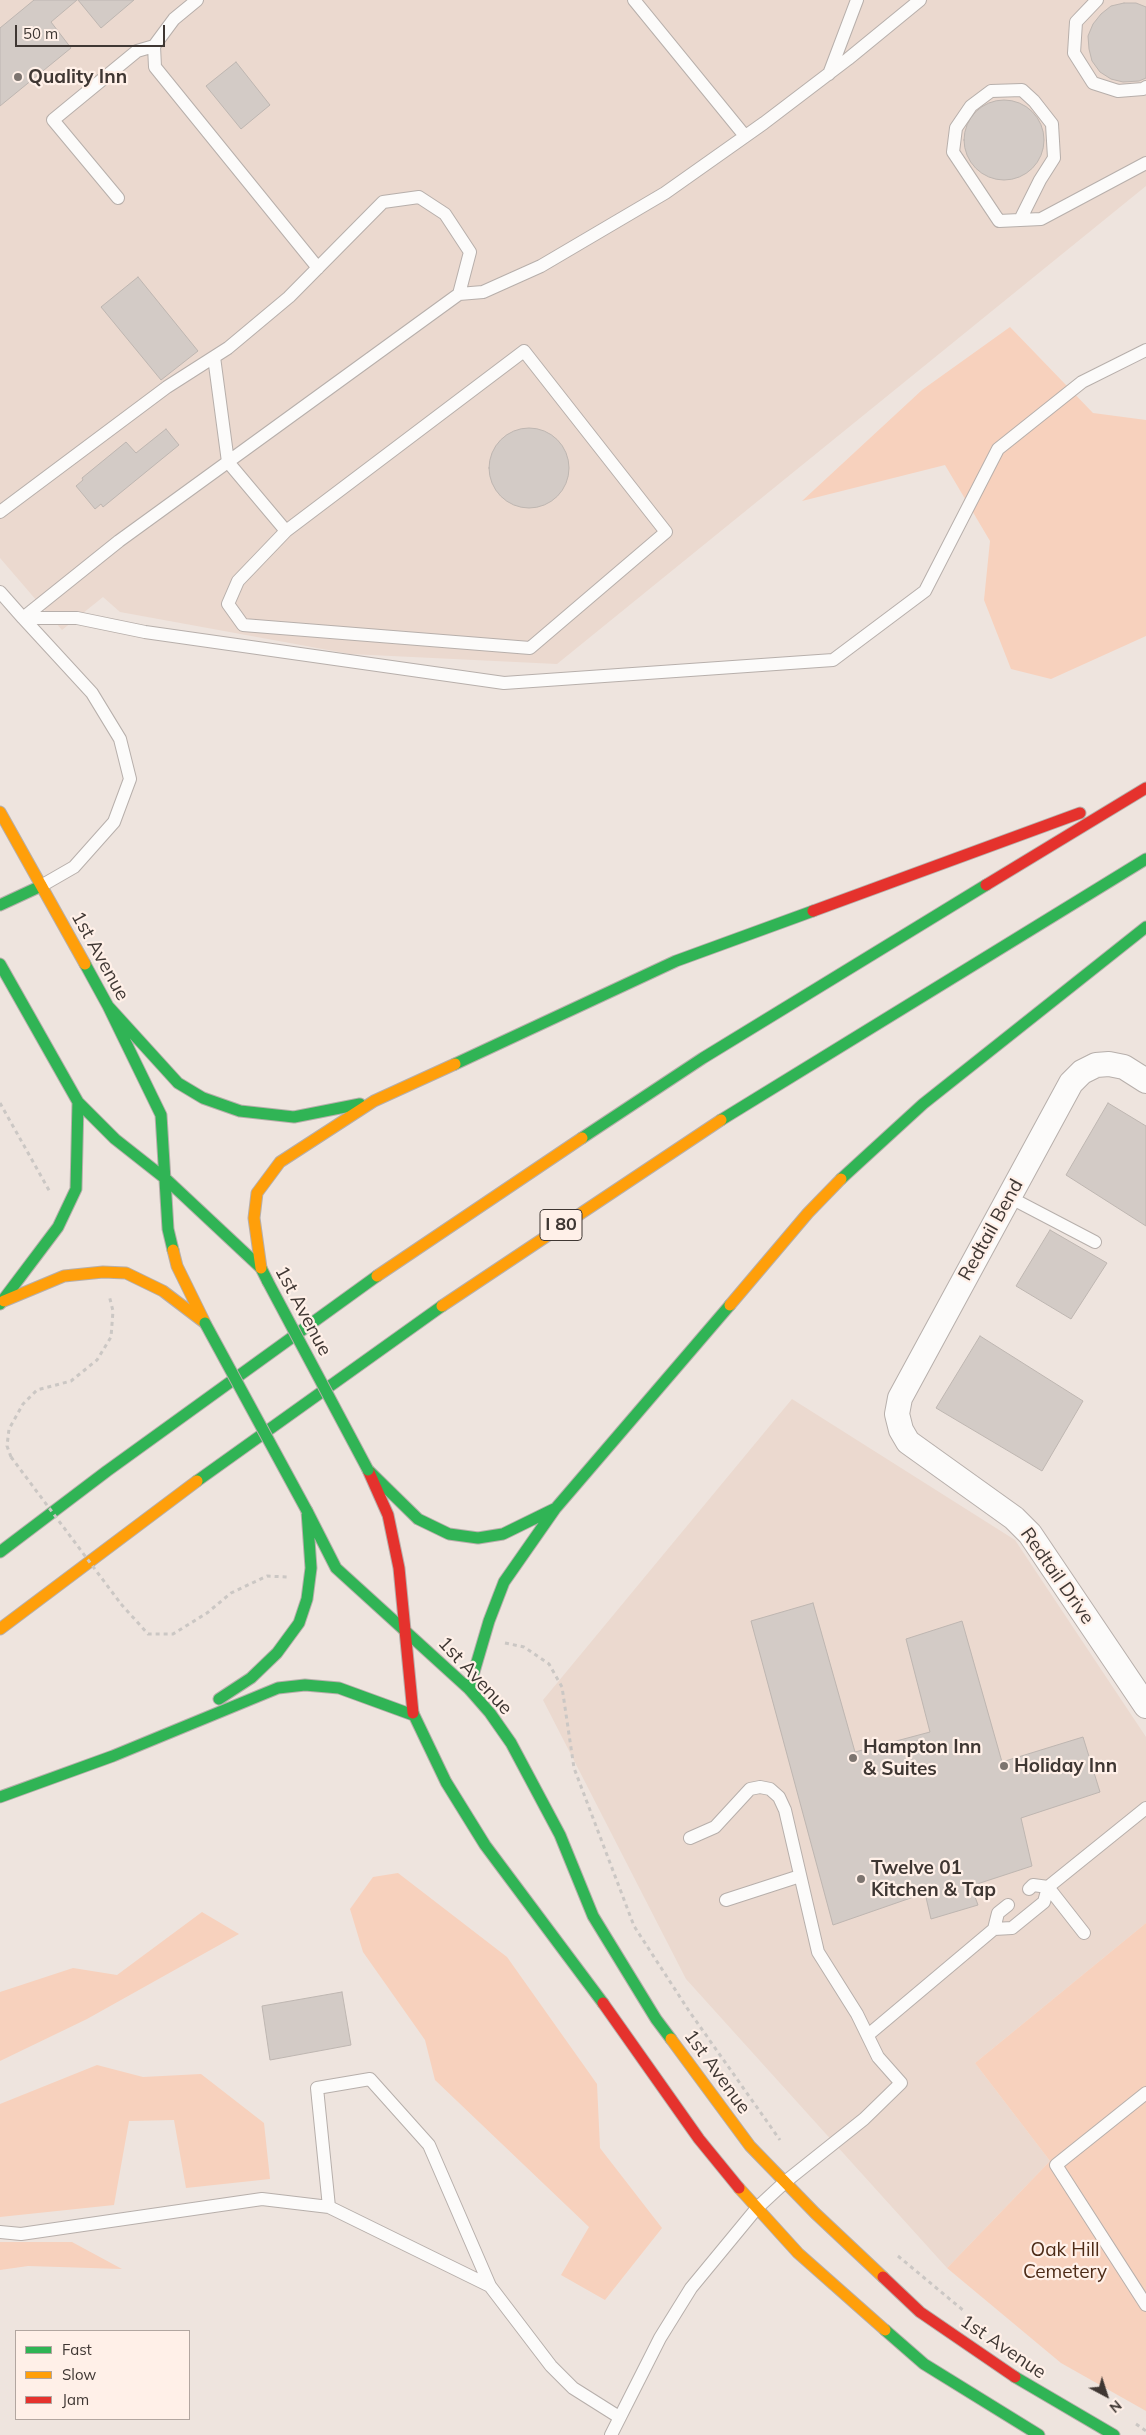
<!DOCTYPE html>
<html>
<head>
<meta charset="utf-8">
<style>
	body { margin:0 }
	#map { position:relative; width:1146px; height:2435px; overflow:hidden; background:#eee4de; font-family:Mulish,sans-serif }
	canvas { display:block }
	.legend { position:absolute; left:15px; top:2330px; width:175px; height:90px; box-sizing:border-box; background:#fff0e8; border:1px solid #b2a6a0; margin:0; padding:6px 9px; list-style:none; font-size:15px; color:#3f3733 }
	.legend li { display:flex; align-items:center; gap:10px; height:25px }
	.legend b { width:25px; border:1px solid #b2a6a0 }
	.north { position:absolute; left:1081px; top:2370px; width:50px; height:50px; -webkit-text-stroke:4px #fff0e8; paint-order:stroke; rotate:140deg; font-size:14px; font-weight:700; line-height:20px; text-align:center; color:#3f3733 }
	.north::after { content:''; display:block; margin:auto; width:18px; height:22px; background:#3f3733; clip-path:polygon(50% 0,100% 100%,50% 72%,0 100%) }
	.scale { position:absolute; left:15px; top:25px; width:150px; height:22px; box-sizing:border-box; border:2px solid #3f3733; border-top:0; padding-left:6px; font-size:15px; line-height:18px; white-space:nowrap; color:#3f3733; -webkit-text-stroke:4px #fff0e8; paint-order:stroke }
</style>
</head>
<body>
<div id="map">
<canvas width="1146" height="2435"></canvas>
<ul class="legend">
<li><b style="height:6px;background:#30b455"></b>Fast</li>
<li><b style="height:6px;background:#ff9f0a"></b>Slow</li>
<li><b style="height:6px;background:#e5322d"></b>Jam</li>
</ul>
<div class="north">N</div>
<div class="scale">50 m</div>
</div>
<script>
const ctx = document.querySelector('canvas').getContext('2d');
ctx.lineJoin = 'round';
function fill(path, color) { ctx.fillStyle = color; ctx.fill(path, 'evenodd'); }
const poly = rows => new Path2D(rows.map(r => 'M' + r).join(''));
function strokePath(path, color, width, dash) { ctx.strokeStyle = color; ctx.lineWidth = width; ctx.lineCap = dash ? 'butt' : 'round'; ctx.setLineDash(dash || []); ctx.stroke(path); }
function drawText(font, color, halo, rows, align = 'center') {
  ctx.font = font + ' Mulish,sans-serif'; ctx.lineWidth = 4.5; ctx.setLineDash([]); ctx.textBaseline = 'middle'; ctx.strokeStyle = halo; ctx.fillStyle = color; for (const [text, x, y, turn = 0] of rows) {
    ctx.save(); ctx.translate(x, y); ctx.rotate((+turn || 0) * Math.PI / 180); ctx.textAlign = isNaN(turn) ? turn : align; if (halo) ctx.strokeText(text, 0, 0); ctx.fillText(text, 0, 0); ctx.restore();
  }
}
const built = poly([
	[0,0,1146,0,1146,186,557,664,350,654,120,612,103,597,62,630,0,558],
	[792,1399,1015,1540,1146,1737,1146,1923,975,2063,1050,2161,947,2268,686,1979,543,1700]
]);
const green = poly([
	[1010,327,1093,413,1146,420,1146,636,1051,679,1011,669,984,600,990,541,945,465,802,501,922,390],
	[398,1873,507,1957,597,2084,600,2148,662,2228,605,2300,561,2275,589,2227,435,2080,425,2040,363,1952,350,1909,373,1877],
	[202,1912,239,1934,87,2019,0,2061,0,1992,73,1968,117,1975],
	[1146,1923,1146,2411,1061,2363,947,2268,1050,2161,975,2063],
	[97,2065,143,2077,201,2074,264,2123,270,2179,186,2188,174,2120,129,2121,114,2205,0,2217,0,2104],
	[0,2242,72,2242,122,2269,28,2266,0,2270]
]);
const building = poly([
	[34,0,77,0,51,22,71,48,0,106,0,28,34,0],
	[78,0,134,0,101,28,78,0],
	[1124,3,1136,3,1146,7,1146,78,1139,81,1123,82,1111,79,1100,72,1092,61,1089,49,1088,36,1093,24,1101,14,1111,6,1124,3],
	[236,62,270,105,241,129,206,86,236,62],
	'964 140a40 40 0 1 1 80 0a40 40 0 1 1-80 0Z',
	[138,277,198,351,161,380,101,307,138,277],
	'489 468a40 40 0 1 1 80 0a40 40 0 1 1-80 0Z',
	[166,429,179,445,103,507,101,504,95,509,76,486,83,480,82,478,126,442,136,453,166,429],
	[1108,1103,1146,1126,1146,1226,1066,1175,1108,1103],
	[1050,1230,1107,1263,1071,1319,1016,1286,1050,1230],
	[980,1336,1083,1401,1042,1471,936,1408,980,1336],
	[813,1603,855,1752,930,1732,906,1639,962,1621,1002,1762,1083,1737,1100,1792,1021,1818,1032,1866,971,1886,978,1905,931,1919,925,1893,833,1925,751,1621,813,1603],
	[342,1992,351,2045,270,2060,262,2006,342,1992]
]);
const path = poly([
	[0,1103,50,1192],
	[11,1457,7,1446,9,1429,23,1404,37,1390,71,1381,97,1360,111,1337,113,1311,109,1295],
	[121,1604,148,1634,173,1634,207,1613,231,1593,267,1576,287,1577],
	[505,1643,524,1647,549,1664,562,1687,574,1768,634,1926,689,2011,780,2140],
	[898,2256,964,2311],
	[1136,2424,1146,2431]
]);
const lane = poly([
	[197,0,174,19,154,46,155,67,318,268],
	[634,0,745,136],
	[1097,0,1076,22,1074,53,1093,83,1118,91,1143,89,1146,87],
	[829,74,857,0],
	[118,198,53,120,137,51,154,46],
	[1020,220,1040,180,1054,158,1052,124,1034,101,1022,90,991,91,971,106,956,128,953,152,999,221,1041,219,1146,163],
	[459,294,483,292,541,266,665,193,764,123,848,59,920,0],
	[214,357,228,462,286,531,524,351,666,532,530,648,243,625,228,604,238,581,286,531],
	[0,512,167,387,228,348,289,297,383,202,419,197,445,214,470,252,459,294,119,541,23,618,0,592],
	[23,618,77,618,145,632,504,683,833,660,925,591,998,449,1082,382,1146,350],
	[23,618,92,693,120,739,130,779,114,822,74,867,41,886],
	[1009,1197,1095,1242],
	[1029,1889,1033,1885,1048,1887,1084,1933],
	[726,1900,800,1876],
	[994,1929,998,1913,1008,1905],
	[868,2035,994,1929,1012,1928,1044,1902,1048,1887,1146,1808],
	[1146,2093,1056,2165,1146,2305],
	[329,2207,317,2088,370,2079,429,2145,490,2286,551,2366,573,2388,619,2417],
	[0,2232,21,2234,262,2199,329,2207,490,2286],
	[611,2435,660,2338,691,2288,757,2208,785,2182,864,2119,901,2083,878,2057,857,2014,818,1952,785,1810,779,1797,770,1789,760,1787,750,1789,715,1827,690,1838]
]);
const street = poly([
	[1146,1081,1124,1067,1109,1064,1096,1065,1082,1072,1071,1083,900,1398,897,1414,901,1430,908,1442,1014,1518,1030,1534,1146,1706]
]);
const fast = poly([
	[0,905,41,886],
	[0,964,78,1102,115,1139,167,1180,261,1268,268,1282],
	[85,964,108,1006,161,1115,168,1229,173,1250],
	[108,1006,178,1083,203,1098,240,1111,294,1117,360,1104],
	[455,1064,676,961,813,911],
	[721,1120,1146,859],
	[582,1138,703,1058,986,885],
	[841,1179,923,1104,1146,927],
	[0,1304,58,1227,76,1189,78,1102],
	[368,1470,418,1519,449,1534,478,1538,503,1534,554,1509],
	[197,1481,442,1306],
	[307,1511,336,1568,469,1689,490,1713,511,1743,560,1835,593,1916,656,2019,671,2039],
	[0,1552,107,1471,377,1276],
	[469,1689,489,1621,504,1582,555,1509,730,1305],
	[219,1699,251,1678,277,1653,299,1623,307,1599,311,1568,307,1511],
	[413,1713,446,1782,485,1845,603,2003],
	[0,1797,113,1756,278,1688,305,1685,339,1688,413,1715],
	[885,2330,924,2364,1039,2435],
	[1015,2377,1114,2435]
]);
const slow = poly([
	[0,812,85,964],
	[173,1250,177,1266,205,1323],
	[261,1268,254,1218,257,1193,280,1162,374,1101,455,1064],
	[377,1276,582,1138],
	[4,1301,64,1276,103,1272,126,1273,163,1291,205,1323],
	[730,1305,808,1213,841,1179],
	[442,1306,721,1120],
	[0,1629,197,1481],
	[671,2039,750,2146,815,2213,883,2277],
	[739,2188,798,2253,885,2330]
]);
const jam = poly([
	[986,885,1146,788],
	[813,911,1080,813],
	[368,1470,388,1515,399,1568,413,1713],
	[603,2003,699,2139,739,2188],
	[883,2277,920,2312,1015,2377]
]);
const pathBridge = poly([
	[11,1457,121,1604]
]);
const fastBridge = poly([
	[268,1282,368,1470],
	[205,1323,307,1511]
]);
const markers = [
	[18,77,5,"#7c746f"],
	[853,1758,5,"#7c746f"],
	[1004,1766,5,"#7c746f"],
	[861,1879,5,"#7c746f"]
];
const shields = [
	[561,1225,42]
];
const shieldNames = [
	["I 80",561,1225]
];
const poiNames = [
	["Quality Inn",28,77],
	["Hampton Inn",863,1747],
	["& Suites",863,1769],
	["Holiday Inn",1014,1766],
	["Twelve 01",871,1868],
	["Kitchen & Tap",871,1890]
];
const streetNames = [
	["1st Avenue",100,956,61],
	["Redtail Bend",991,1230,-61],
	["1st Avenue",303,1311,62],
	["Redtail Drive",1057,1576,55],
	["1st Avenue",475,1676,47],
	["1st Avenue",717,2072,54],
	["1st Avenue",1003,2347,34]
];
const parkNames = [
	["Oak Hill",1065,2250],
	["Cemetery",1065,2272]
];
fill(built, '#ebd9cf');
fill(green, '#f7d1bd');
fill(building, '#d3cbc6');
strokePath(building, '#beb6b1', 1);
strokePath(lane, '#b7afab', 14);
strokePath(street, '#b7afab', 26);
strokePath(fast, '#b7afab', 13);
strokePath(slow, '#b7afab', 13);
strokePath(jam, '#b7afab', 13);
strokePath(path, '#cbc7c4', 3, [4, 4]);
strokePath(lane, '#fcfbfa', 12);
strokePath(street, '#fcfbfa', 24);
strokePath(fast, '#30b455', 11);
strokePath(slow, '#ff9f0a', 11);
strokePath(jam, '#e5322d', 11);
strokePath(fastBridge, '#b7afab', 13, []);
strokePath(pathBridge, '#cbc7c4', 3, [4, 4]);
strokePath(fastBridge, '#30b455', 11);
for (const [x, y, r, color] of markers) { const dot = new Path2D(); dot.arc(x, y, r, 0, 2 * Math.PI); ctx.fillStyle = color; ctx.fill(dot); strokePath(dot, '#fff0e8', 2); }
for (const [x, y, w] of shields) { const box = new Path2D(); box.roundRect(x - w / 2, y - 15.5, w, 31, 4); ctx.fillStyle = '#fff0e8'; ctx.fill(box); strokePath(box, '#3f3733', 1); }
drawText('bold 18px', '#3f3733', null, shieldNames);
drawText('bold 19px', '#3f3733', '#fff0e8', poiNames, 'left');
drawText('19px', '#3f3733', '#fff0e8', streetNames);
drawText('19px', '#4d2b17', '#fff0e8', parkNames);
</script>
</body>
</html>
